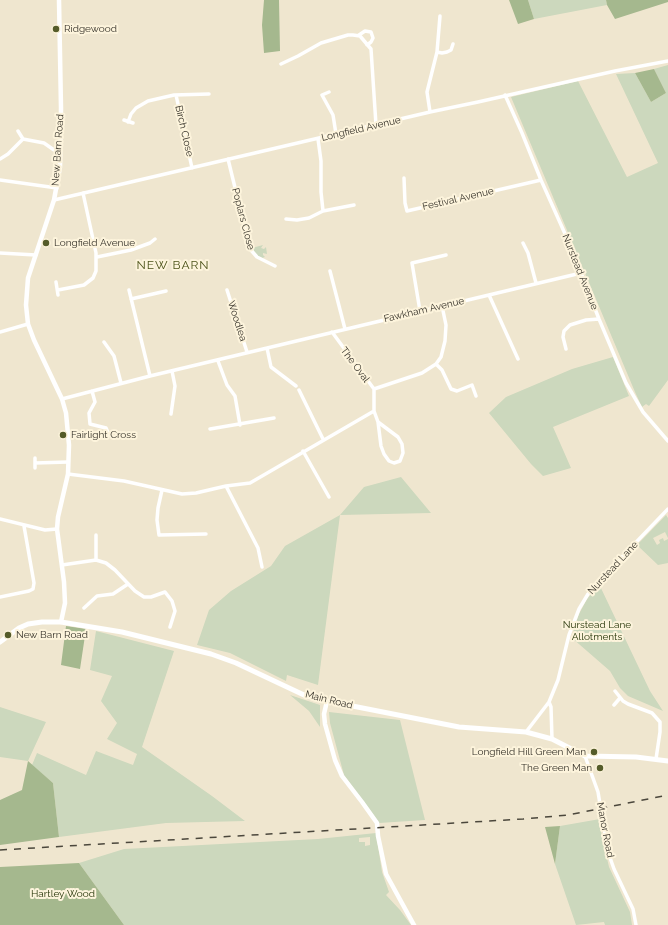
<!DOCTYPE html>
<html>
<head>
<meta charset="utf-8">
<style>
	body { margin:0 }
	canvas { display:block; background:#efe6cf }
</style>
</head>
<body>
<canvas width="668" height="925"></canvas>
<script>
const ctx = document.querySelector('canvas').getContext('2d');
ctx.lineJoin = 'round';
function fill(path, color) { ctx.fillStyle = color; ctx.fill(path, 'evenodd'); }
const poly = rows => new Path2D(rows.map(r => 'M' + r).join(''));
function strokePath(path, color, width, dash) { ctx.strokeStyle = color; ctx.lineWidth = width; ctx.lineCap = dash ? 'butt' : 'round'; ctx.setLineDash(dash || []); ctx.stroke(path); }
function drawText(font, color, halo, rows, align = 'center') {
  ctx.font = font + ' Raleway,sans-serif'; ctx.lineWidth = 4; ctx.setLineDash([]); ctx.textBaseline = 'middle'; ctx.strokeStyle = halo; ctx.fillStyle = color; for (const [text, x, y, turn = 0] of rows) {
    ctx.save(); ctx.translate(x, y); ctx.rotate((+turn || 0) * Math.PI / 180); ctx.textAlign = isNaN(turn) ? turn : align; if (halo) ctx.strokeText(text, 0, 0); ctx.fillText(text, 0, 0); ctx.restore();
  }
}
const green = poly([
	[528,0,606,0,607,5,534,19],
	[668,65,668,380,649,406,646,404,642,407,635,392,511,97,578,81,627,177,658,163,616,74,635,73,651,102,666,93,654,69],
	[263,245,261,248,264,249,266,247,267,254,263,253,263,255,265,257,262,258,257,256,252,248],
	[613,357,629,396,553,427,571,468,543,476,531,464,489,413,506,397,572,369],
	[401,477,431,513,340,515,318,685,287,675,286,681,230,653,197,645,209,610,231,591,271,566,285,546,340,515,364,487],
	[666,515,668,518,668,538,665,532,653,538,657,545,660,543,659,540,663,538,664,541,668,539,668,563,658,565,637,545],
	[599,584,650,691,663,711,628,696,620,688,610,671,572,638,575,625,579,614,587,599],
	[96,631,174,651,142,747,212,796,245,821,166,823,59,837,53,783,32,765,37,753,86,775,96,751,133,765,137,754,107,739,117,723,101,701,112,676,90,670],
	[290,695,320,705,320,727,309,711],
	[0,707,46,722,28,761,0,757],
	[329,712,400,720,425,820,379,823,344,775,330,723],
	[600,819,599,823,609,867,630,912,632,925,605,925,604,922,576,925,555,864,560,826],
	[376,833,382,872,389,892,386,895,400,910,411,925,124,925,79,863,124,849,318,839],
	[370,837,370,845,365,846,365,842,359,842,359,838]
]);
const forest = poly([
	[264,0,279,0,280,51,264,53,262,25],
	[509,0,528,0,534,19,518,24],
	[606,0,668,0,668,2,615,19,607,5],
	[654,69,666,93,651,102,635,73],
	[66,626,86,629,80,669,61,665],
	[28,761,53,783,59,837,0,845,0,800,22,790],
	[560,826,555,864,545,827],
	[79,863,124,925,0,925,0,867]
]);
const minor = poly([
	[359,35,365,31,371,32,373,38,371,42,367,45],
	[437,52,442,53,447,52,451,50,453,44],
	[281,64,298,56,321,43,348,35,353,35,360,36,371,49,376,125],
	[329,92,322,95,333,115,336,134],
	[176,95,192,168],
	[505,95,522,133,541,180,570,245,599,319,626,383,643,412,668,441],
	[430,112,427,92,437,52,440,16],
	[124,120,133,123],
	[128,122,131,114,136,108,148,101,174,95,209,94],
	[18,131,23,139,44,143,54,150,60,151],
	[318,139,321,161,321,192,323,211],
	[0,159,8,154,23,139],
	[228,159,250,249,257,257,275,266],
	[404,178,405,203,407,211,541,180],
	[0,180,57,188],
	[54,200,430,112,478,102,615,71,668,61],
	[286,219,297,220,309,218,323,211,354,205],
	[523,243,528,253,536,283],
	[0,253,36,255],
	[97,257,131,250,150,243,155,239],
	[330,271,345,329],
	[56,282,58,295],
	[58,290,84,285,93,278,96,271,96,253,83,193],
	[129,290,150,376],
	[227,290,247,352],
	[489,295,518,359],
	[131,299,166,291],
	[420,311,412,263,446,255],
	[0,332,28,324],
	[332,332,374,389,374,411,378,422,398,437,402,444,403,453,400,461,394,463,389,461,384,454,381,446,378,422],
	[104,342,114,356,121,383],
	[267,348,271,367,296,386],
	[566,349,563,337,564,331,570,325,586,320,599,319],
	[218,361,227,385,235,396,240,425],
	[436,364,442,370,451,389,457,391,472,385,476,396],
	[374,389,422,373,436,364,441,357,445,341,446,325,442,306],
	[299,390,323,439],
	[92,391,95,402,89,413,90,424,106,428,109,435],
	[62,399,150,376,581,273],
	[171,414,175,386,172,371],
	[210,429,274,418],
	[303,451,329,497],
	[35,458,35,468],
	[35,463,68,462],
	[68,474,124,481,182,494,196,493,226,486,250,483,374,411],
	[226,486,258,548,262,567],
	[162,490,158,508,157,520,159,535,206,534],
	[0,519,45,530,57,529],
	[96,560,96,535],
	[62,565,96,560,106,563,115,570,135,591,144,597,151,597,165,592,172,601,175,611,170,627],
	[0,597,29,591,33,589,34,583,24,526],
	[84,608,97,596,113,594,128,584],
	[615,691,623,701,628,704,652,713,660,722,660,732,656,759],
	[614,705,620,698],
	[526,732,549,702],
	[552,739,551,707,549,702,558,680,569,635,579,609,588,594,596,584,668,509],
	[585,756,598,792,608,852,614,869,633,909,636,925]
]);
const tertiary = poly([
	[59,0,61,108,60,167,54,200,28,278,26,305,28,324,34,340,62,399,66,413,69,445,68,474,58,517,57,529,64,582,65,603,61,622],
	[327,701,324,714,325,724,335,760,342,776,362,802,377,823,378,836,386,874,414,925]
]);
const secondary = poly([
	[0,642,19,628,28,624,42,622,61,622,122,632,211,654,236,663,304,695,327,701,459,727,526,732,552,739,585,756,636,757,668,761]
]);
const rail = poly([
	[0,850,523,819,568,815,668,795]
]);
const markers = [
	[56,29,4,"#555c2a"],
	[46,243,4,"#555c2a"],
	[63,435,4,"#555c2a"],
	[8,635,4,"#555c2a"],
	[594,752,4,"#555c2a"],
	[600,768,4,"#555c2a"]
];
const poiNames = [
	["Ridgewood",64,29],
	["Longfield Avenue",54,243],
	["Fairlight Cross",71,435],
	["New Barn Road",16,635],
	["Longfield Hill Green Man",586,752,"right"],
	["The Green Man",592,768,"right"]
];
const streetNames = [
	["Longfield Avenue",361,129,-13],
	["Birch Close",184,131,77],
	["New Barn Road",58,150,-86],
	["Festival Avenue",458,199,-13],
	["Poplars Close",243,219,75],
	["Nurstead Avenue",580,272,68],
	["Fawkham Avenue",424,310,-13],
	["Woodlea",237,321,72],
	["The Oval",355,365,53],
	["Nurstead Lane",613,568,-47],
	["Main Road",329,700,14],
	["Manor Road",605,830,79]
];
const parkNames = [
	["Nurstead Lane",597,625],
	["Allotments",597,637],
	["Hartley Wood",63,894]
];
const quarterNames = [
	["NEW BARN",173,265]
];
fill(green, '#ccd8bd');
fill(forest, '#a5b88e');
strokePath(minor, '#fff', 3.5);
strokePath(tertiary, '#fff', 4.5);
strokePath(secondary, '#fff', 5);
strokePath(rail, '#4b473c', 1.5, [7, 7]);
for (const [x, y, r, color] of markers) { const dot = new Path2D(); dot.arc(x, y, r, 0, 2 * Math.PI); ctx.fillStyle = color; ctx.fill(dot); strokePath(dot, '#fdf4dc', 1.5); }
drawText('10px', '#37332a', '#fdf4dc', poiNames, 'left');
drawText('10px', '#37332a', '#fdf4dc', streetNames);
drawText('10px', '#1f2f00', '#fdf4dc', parkNames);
ctx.letterSpacing = '1px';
drawText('12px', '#4b5218', '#fdf4dc', quarterNames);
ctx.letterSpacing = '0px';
</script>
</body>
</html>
